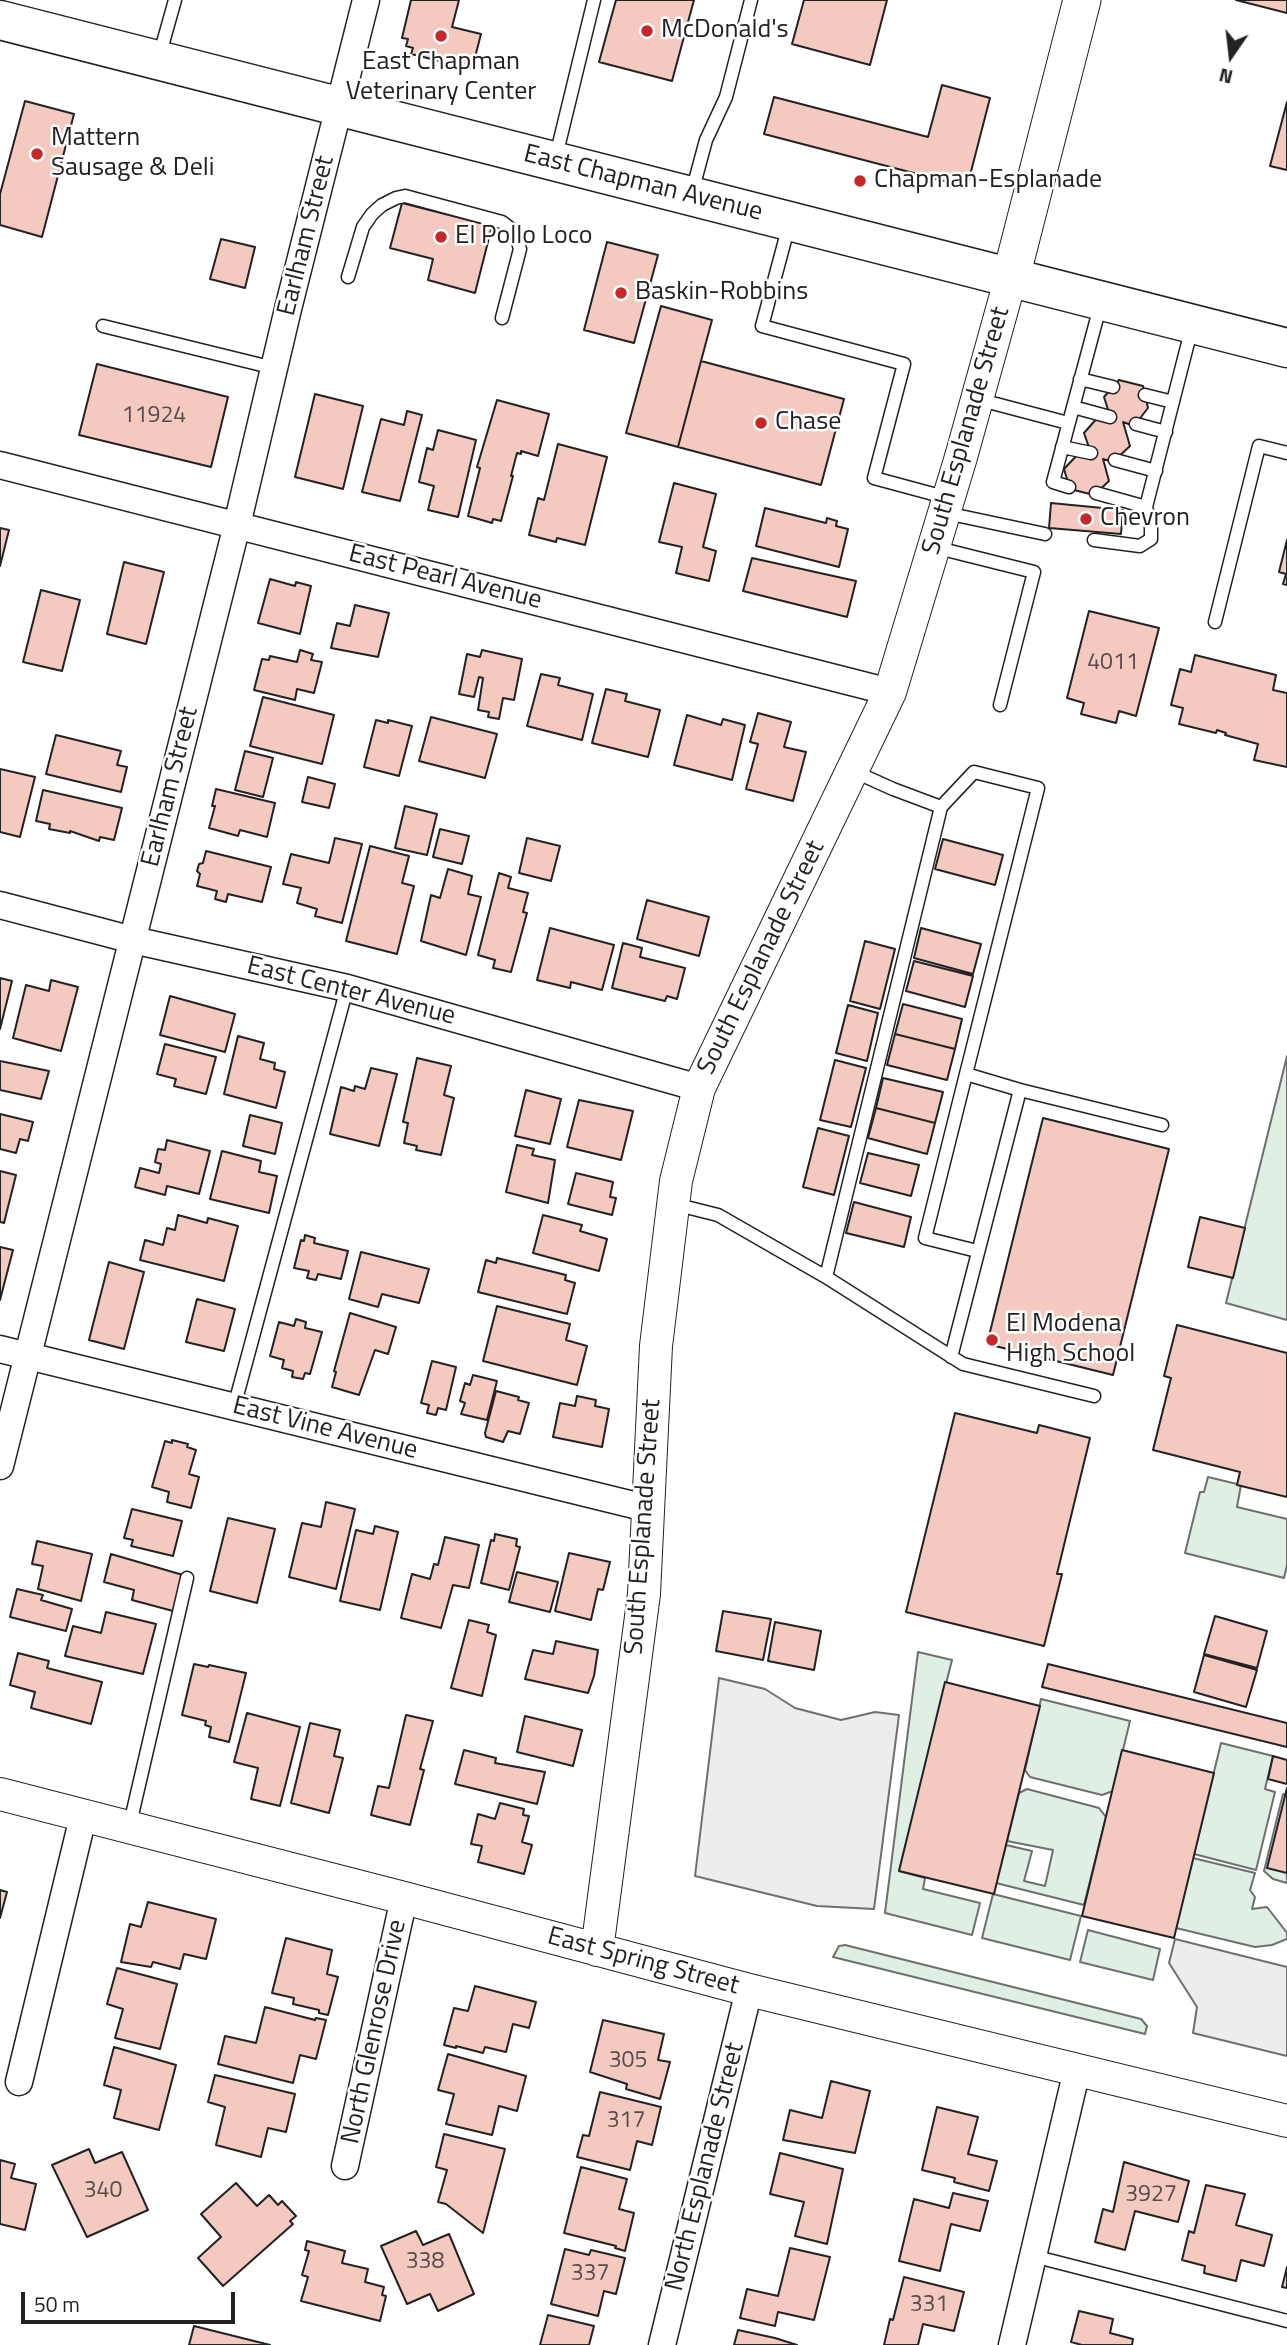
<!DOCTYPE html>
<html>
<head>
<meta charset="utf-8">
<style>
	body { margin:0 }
	#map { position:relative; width:1287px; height:2345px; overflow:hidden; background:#fff; font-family:"Titillium Web",sans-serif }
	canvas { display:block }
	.north { position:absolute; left:1196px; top:21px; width:70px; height:70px; -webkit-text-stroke:5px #fff; paint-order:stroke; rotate:194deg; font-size:19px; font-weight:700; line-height:28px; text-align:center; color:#222 }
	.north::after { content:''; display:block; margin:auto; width:24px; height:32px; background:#222; clip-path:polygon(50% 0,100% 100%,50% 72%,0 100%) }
	.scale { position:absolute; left:21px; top:2292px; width:214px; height:32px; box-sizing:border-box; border:4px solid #222; border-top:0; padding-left:9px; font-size:21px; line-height:24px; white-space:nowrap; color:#222; -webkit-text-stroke:5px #fff; paint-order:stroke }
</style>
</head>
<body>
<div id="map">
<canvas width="1287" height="2345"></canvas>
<div class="north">N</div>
<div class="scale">50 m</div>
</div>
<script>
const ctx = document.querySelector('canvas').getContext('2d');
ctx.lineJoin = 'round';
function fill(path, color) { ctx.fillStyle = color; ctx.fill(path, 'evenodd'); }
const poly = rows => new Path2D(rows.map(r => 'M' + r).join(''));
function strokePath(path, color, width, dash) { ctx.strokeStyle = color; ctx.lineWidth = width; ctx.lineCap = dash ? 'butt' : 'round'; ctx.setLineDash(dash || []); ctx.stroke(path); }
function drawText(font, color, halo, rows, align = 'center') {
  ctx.font = font + ' "Titillium Web",sans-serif'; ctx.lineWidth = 5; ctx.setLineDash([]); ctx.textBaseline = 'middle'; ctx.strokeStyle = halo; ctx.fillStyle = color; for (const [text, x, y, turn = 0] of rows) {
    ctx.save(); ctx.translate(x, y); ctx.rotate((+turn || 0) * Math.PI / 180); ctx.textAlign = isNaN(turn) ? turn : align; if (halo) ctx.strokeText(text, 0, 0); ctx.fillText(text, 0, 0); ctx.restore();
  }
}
const green = poly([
	[1287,1056,1287,1320,1226,1303,1287,1056],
	[1208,1477,1241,1485,1237,1507,1287,1519,1287,1565,1284,1578,1185,1553,1200,1492,1204,1492,1208,1477],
	[918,1652,952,1660,899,1871,925,1878,923,1889,980,1903,972,1935,885,1913,918,1652],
	[1041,1699,1130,1721,1113,1791,1102,1795,1030,1777,1025,1770,1041,1699],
	[1221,1743,1273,1756,1265,1789,1275,1792,1256,1870,1194,1854,1221,1743],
	[1027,1789,1099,1808,1106,1817,1084,1905,996,1883,1006,1845,1032,1851,1024,1881,1045,1886,1053,1850,1007,1841,1019,1793,1027,1789],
	[1283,1794,1286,1795,1287,1883,1273,1879,1264,1871,1283,1794],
	[1193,1858,1255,1873,1250,1890,1255,1897,1252,1909,1267,1907,1287,1933,1287,1939,1272,1945,1255,1947,1176,1928,1193,1858],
	[993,1894,1081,1916,1070,1960,982,1938,993,1894],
	[1088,1930,1160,1949,1153,1980,1080,1962,1088,1930],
	[845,1945,1141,2019,1147,2026,1145,2034,833,1957,839,1946,845,1945]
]);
const parking = poly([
	[719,1678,765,1689,795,1708,841,1720,875,1712,899,1715,874,1909,817,1906,695,1876,719,1678],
	[1175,1939,1287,1967,1287,2056,1193,2033,1197,2007,1169,1963,1175,1939]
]);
const building = poly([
	[411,0,459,0,452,27,481,34,472,69,411,54,413,48,406,46,408,39,402,38,411,0],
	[616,0,694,0,672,81,599,62,616,0],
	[804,0,887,0,870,65,792,44,804,0],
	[1236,0,1287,0,1287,13,1236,0],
	[942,85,990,98,967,187,764,134,774,97,928,137,942,85],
	[25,101,74,114,42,237,0,225,0,194,25,101],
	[1287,102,1287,170,1270,166,1287,102],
	[402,203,492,226,475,293,428,280,433,259,390,248,402,203],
	[221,239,255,247,245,288,210,279,221,239],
	[607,242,658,255,634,343,584,330,607,242],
	[661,306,712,320,678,447,626,433,661,306],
	[701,361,844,399,821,485,678,447,701,361],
	[97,364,228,397,211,467,79,435,97,364],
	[1119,380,1143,386,1148,408,1134,426,1123,422,1130,446,1113,462,1103,459,1109,481,1094,495,1070,489,1064,469,1079,453,1092,456,1084,433,1099,416,1111,419,1104,397,1119,380],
	[315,394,363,406,343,489,295,477,315,394],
	[497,400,549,414,538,456,521,451,521,454,517,453,511,476,513,476,501,521,493,519,492,523,468,516,480,468,477,467,497,400],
	[407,411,422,415,400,501,362,492,381,419,404,425,407,411],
	[438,430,476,440,458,517,428,510,434,486,419,482,427,448,433,450,438,430],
	[558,444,607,457,585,545,557,538,556,542,529,535,538,498,544,500,558,444],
	[674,483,716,494,703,547,716,551,709,581,676,573,682,547,659,542,674,483],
	[1051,503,1123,510,1121,534,1049,528,1051,503],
	[765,508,826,523,827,518,837,521,836,526,848,529,839,567,756,546,765,508],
	[0,528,9,530,0,566,0,528],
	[1287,540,1287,585,1283,584,1286,574,1279,572,1287,540],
	[752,558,856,581,847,617,743,591,752,558],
	[124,562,164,572,146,644,107,634,124,562],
	[270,579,295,586,296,582,311,586,300,634,258,623,270,579],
	[41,590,80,600,62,671,23,662,41,590],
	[355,605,389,613,378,657,331,648,337,623,350,626,355,605],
	[1089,611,1159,628,1136,716,1119,711,1116,723,1081,714,1084,703,1067,698,1089,611],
	[300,650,313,654,311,660,322,662,314,693,297,689,295,700,254,690,262,659,269,660,270,656,297,662,300,650],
	[482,650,522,659,514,700,503,698,499,719,488,717,489,712,478,710,483,678,479,677,474,697,459,694,467,654,480,657,482,650],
	[1195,655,1276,675,1273,690,1287,693,1287,767,1254,760,1258,744,1225,735,1226,733,1217,730,1216,733,1179,724,1183,708,1171,705,1180,669,1191,672,1195,655],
	[541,674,560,678,558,685,593,694,582,740,527,726,541,674],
	[606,689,627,694,625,701,660,710,648,757,592,743,606,689],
	[263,697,334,715,322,764,250,746,263,697],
	[758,713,791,722,784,747,806,752,793,801,746,789,758,744,750,742,758,713],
	[687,715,721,725,723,719,745,725,732,780,674,765,687,715],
	[431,717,497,734,485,778,419,761,431,717],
	[376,720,388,723,388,720,412,726,399,776,364,767,376,720],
	[56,735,121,751,117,765,127,767,121,792,46,774,56,735],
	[245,751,273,758,263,797,235,790,245,751],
	[0,769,35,777,20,837,0,832,0,769],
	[308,777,335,784,329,808,302,802,308,777],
	[216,789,275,803,267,837,240,830,238,836,209,828,215,806,212,806,216,789],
	[43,790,122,808,114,840,100,837,99,841,70,831,70,833,49,829,50,824,36,821,43,790],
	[405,806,437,814,427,855,395,848,405,806],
	[440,829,469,836,462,864,433,857,440,829],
	[335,838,362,844,342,923,315,916,317,909,297,903,301,888,283,884,291,854,329,863,335,838],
	[527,838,560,846,551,881,519,873,527,838],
	[943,839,1003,855,995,885,935,869,943,839],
	[370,846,409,856,402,883,414,886,397,954,346,941,370,846],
	[206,851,271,867,262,902,228,894,226,902,215,899,217,891,197,886,200,874,197,871,199,864,203,863,206,851],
	[448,869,472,876,468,894,481,897,466,955,421,941,431,895,440,898,448,869],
	[499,873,511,877,508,888,528,893,523,912,527,913,511,972,493,968,495,960,478,955,499,873],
	[647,900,709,917,699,956,637,939,647,900],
	[550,928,614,945,602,990,571,982,570,988,537,980,550,928],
	[921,928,981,944,973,974,914,958,921,928],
	[865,941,895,949,880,1009,850,1001,865,941],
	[623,943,642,948,640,957,685,968,677,999,667,996,665,1001,612,988,623,943],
	[914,961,973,976,965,1007,906,991,914,961],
	[0,978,12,981,0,1029,0,978],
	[51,980,78,987,61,1051,13,1038,26,985,49,991,51,980],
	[170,996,235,1014,225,1052,160,1035,170,996],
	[903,1004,962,1019,955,1049,895,1034,903,1004],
	[848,1005,878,1013,867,1061,836,1053,848,1005],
	[895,1034,955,1049,947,1080,887,1065,895,1034],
	[238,1036,264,1043,260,1059,275,1063,274,1069,285,1072,276,1108,224,1094,238,1036],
	[165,1044,216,1057,206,1094,174,1086,176,1079,157,1074,165,1044],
	[417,1058,451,1066,444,1095,454,1098,441,1155,416,1150,417,1146,404,1143,408,1123,403,1122,417,1058],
	[835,1060,866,1068,851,1127,820,1120,835,1060],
	[0,1061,49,1071,41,1099,0,1090,0,1061],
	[371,1068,397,1074,379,1146,330,1134,341,1087,354,1091,355,1086,365,1089,371,1068],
	[883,1078,943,1092,935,1123,876,1108,883,1078],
	[526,1090,561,1099,550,1144,515,1136,526,1090],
	[579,1100,633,1111,621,1160,567,1147,579,1100],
	[876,1108,935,1123,927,1154,868,1138,876,1108],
	[0,1114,33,1122,28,1141,20,1139,16,1153,0,1149,0,1114],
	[250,1115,282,1123,275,1154,243,1146,250,1115],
	[1043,1118,1169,1149,1113,1375,987,1344,1043,1118],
	[818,1128,849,1136,834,1195,803,1187,818,1128],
	[167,1140,210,1151,199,1194,167,1186,165,1195,135,1187,140,1168,159,1173,161,1164,155,1162,158,1149,165,1150,167,1140],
	[517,1145,534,1149,532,1155,555,1160,548,1203,506,1192,517,1145],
	[222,1151,261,1161,259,1172,277,1176,269,1213,210,1199,222,1151],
	[868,1153,919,1165,911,1196,860,1183,868,1153],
	[0,1171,16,1175,4,1223,0,1222,0,1171],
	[576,1173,613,1182,610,1197,616,1198,612,1215,568,1204,576,1173],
	[854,1202,911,1217,904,1247,846,1233,854,1202],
	[178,1215,207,1223,208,1218,238,1226,224,1281,140,1260,145,1240,163,1245,167,1228,175,1230,178,1215],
	[543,1215,582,1225,580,1231,607,1239,599,1271,533,1253,543,1215],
	[1200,1217,1245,1228,1233,1278,1188,1267,1200,1217],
	[305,1235,315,1238,314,1243,348,1251,341,1279,318,1274,316,1280,307,1278,309,1271,294,1268,301,1240,304,1241,305,1235],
	[0,1247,13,1250,0,1300,0,1247],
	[361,1252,429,1269,419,1303,382,1294,378,1307,349,1299,361,1252],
	[497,1258,566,1275,565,1280,575,1283,567,1314,478,1292,486,1260,496,1263,497,1258],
	[109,1262,144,1272,124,1349,89,1340,109,1262],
	[197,1299,235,1309,224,1351,186,1342,197,1299],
	[497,1306,570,1324,566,1340,587,1346,577,1385,483,1361,497,1306],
	[350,1313,396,1327,388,1354,375,1350,359,1395,332,1387,336,1372,334,1371,350,1313],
	[296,1319,306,1322,305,1328,322,1332,310,1374,305,1373,303,1379,292,1377,293,1371,282,1368,284,1360,270,1356,279,1322,294,1326,296,1319],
	[1177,1325,1287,1353,1287,1497,1237,1485,1240,1472,1153,1450,1171,1378,1164,1376,1177,1325],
	[432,1361,456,1367,446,1410,438,1408,436,1415,427,1413,429,1405,421,1403,432,1361],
	[473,1375,497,1381,487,1420,461,1414,465,1403,460,1401,465,1383,470,1385,473,1375],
	[496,1391,519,1397,518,1400,529,1403,520,1434,508,1431,503,1442,486,1437,485,1433,496,1391],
	[577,1396,596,1400,595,1406,609,1409,602,1447,553,1437,560,1403,575,1406,577,1396],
	[955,1413,1037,1433,1039,1425,1090,1438,1057,1574,1062,1574,1044,1646,906,1612,955,1413],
	[172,1440,188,1444,187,1447,196,1450,189,1474,199,1477,191,1508,167,1502,169,1492,152,1487,165,1441,172,1443,172,1440],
	[326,1502,355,1509,336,1589,289,1577,302,1523,321,1527,326,1502],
	[132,1509,182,1521,173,1556,131,1546,133,1540,124,1538,132,1509],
	[228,1518,275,1529,257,1603,210,1591,228,1518],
	[375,1526,398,1532,380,1610,340,1601,356,1530,373,1534,375,1526],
	[495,1534,517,1539,516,1546,520,1547,509,1590,481,1583,491,1540,494,1541,495,1534],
	[445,1537,479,1545,469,1588,453,1585,441,1628,401,1618,412,1574,430,1579,434,1564,438,1565,445,1537],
	[37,1541,92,1554,81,1601,38,1589,43,1566,32,1564,37,1541],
	[569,1553,610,1562,603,1590,598,1589,591,1620,555,1611,569,1553],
	[111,1554,183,1575,173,1611,132,1600,134,1590,104,1582,111,1554],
	[517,1572,558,1582,550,1612,509,1602,517,1572],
	[17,1589,43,1595,41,1600,72,1609,66,1631,10,1617,17,1589],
	[723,1611,771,1619,763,1660,716,1651,723,1611],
	[106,1612,156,1624,143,1674,65,1656,73,1626,101,1633,106,1612],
	[1215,1616,1267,1631,1257,1668,1204,1654,1215,1616],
	[469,1620,489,1625,487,1632,496,1635,482,1696,451,1688,469,1620],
	[775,1622,821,1631,814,1670,768,1661,775,1622],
	[556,1641,598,1650,594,1676,588,1693,525,1679,533,1650,553,1654,556,1641],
	[18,1653,49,1661,47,1668,102,1682,91,1724,31,1708,35,1692,10,1685,18,1653],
	[1204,1655,1257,1670,1246,1707,1194,1692,1204,1655],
	[194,1664,208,1667,209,1665,246,1673,229,1742,209,1737,211,1727,205,1725,206,1721,182,1715,194,1664],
	[1048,1664,1287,1723,1287,1747,1042,1687,1048,1664],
	[945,1682,1040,1706,994,1894,899,1871,945,1682],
	[247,1713,300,1727,280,1806,251,1799,258,1768,234,1762,247,1713],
	[406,1715,433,1721,420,1769,424,1770,410,1825,371,1815,378,1786,389,1788,406,1715],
	[525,1716,582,1730,573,1766,517,1752,525,1716],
	[310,1723,340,1730,334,1756,343,1758,329,1813,291,1803,310,1723],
	[464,1750,496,1758,495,1763,545,1772,537,1804,455,1784,464,1750],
	[1122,1750,1214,1773,1174,1938,1082,1916,1122,1750],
	[1273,1756,1287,1760,1287,1784,1268,1779,1273,1756],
	[1287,1788,1287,1873,1267,1868,1287,1788],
	[500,1803,524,1809,523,1815,529,1816,522,1842,532,1845,524,1874,478,1862,482,1846,471,1844,478,1814,495,1819,500,1803],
	[0,1890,7,1892,0,1918,0,1890],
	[148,1902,216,1919,206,1959,184,1954,180,1969,153,1962,151,1967,121,1962,130,1924,141,1927,148,1902],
	[286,1938,332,1950,327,1974,338,1977,328,2015,319,2013,319,2010,293,2004,294,1998,272,1993,286,1938],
	[117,1968,177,1984,160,2049,115,2038,123,2009,107,2004,117,1968],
	[475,1986,536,2002,529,2028,513,2024,506,2052,485,2047,483,2053,456,2046,456,2048,444,2045,454,2008,468,2011,475,1986],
	[265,2007,315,2020,316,2018,326,2020,316,2059,300,2055,293,2083,218,2064,225,2036,256,2043,265,2007],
	[603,2020,664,2034,658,2060,670,2062,660,2099,626,2089,627,2084,590,2072,603,2020],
	[114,2047,176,2065,159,2130,114,2118,121,2090,104,2085,114,2047],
	[448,2054,526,2076,517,2111,499,2106,492,2135,446,2124,454,2094,438,2090,448,2054],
	[215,2075,295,2094,286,2132,268,2128,261,2157,216,2145,225,2107,208,2102,215,2075],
	[831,2081,870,2091,855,2153,783,2140,790,2110,822,2118,831,2081],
	[600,2092,661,2107,652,2145,637,2141,630,2170,577,2157,583,2135,589,2136,600,2092],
	[937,2107,978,2117,968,2154,997,2161,989,2191,954,2182,955,2178,922,2170,937,2107],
	[444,2134,505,2149,483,2233,446,2204,438,2202,447,2170,436,2167,444,2134],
	[89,2149,95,2163,122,2152,148,2210,87,2237,52,2165,89,2149],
	[780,2153,843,2169,827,2244,795,2236,804,2202,770,2194,780,2153],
	[0,2160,15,2164,11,2178,36,2184,25,2230,0,2224,0,2160],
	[1124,2162,1189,2181,1178,2222,1135,2211,1125,2250,1095,2242,1103,2209,1113,2212,1124,2162],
	[581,2167,627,2179,619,2209,634,2213,625,2251,615,2248,616,2246,564,2233,581,2167],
	[236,2183,257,2206,269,2195,278,2205,282,2201,296,2216,290,2221,293,2224,223,2286,198,2258,221,2237,201,2214,236,2183],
	[1206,2185,1245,2194,1236,2225,1272,2235,1264,2266,1241,2260,1236,2281,1204,2273,1205,2266,1182,2260,1189,2231,1194,2233,1206,2185],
	[953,2193,988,2201,980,2231,951,2224,940,2271,899,2261,914,2199,949,2208,953,2193],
	[416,2231,423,2245,449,2234,474,2294,438,2311,430,2294,407,2304,381,2246,416,2231],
	[307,2241,345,2251,342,2263,368,2269,365,2282,384,2287,382,2295,386,2296,380,2321,301,2301,308,2277,302,2275,309,2251,305,2250,307,2241],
	[790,2248,830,2257,814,2320,778,2312,775,2326,740,2318,747,2289,778,2296,790,2248],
	[565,2249,589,2255,591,2250,625,2258,616,2294,604,2291,598,2316,551,2304,565,2249],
	[1287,2267,1287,2288,1282,2287,1287,2267],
	[904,2277,964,2292,954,2331,923,2324,918,2345,884,2345,890,2319,893,2320,904,2277],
	[1079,2311,1113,2319,1110,2333,1133,2339,1132,2345,1082,2345,1071,2342,1079,2311],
	[548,2315,594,2326,589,2345,540,2345,548,2315],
	[194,2326,270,2345,189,2345,194,2326],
	[738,2330,775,2338,797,2345,734,2345,738,2330]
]);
const service = poly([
	[159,57,175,0],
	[556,156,594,0],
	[692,192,706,140,726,97,751,0],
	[789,225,762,326,904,364,874,478,948,498],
	[348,277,363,227,372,214,382,205,396,198,405,196,502,222,515,232,520,249,502,318],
	[103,326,274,368],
	[1080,379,1113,387],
	[1145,395,1173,402],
	[977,399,1068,423],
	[1073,407,1110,417],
	[1136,424,1166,432],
	[1062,447,1091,453],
	[1115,460,1156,471],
	[1069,487,1053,482,1101,303],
	[1096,493,1146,507,1192,327],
	[946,513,1045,534],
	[1094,540,1140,546,1151,539,1151,526,1146,507],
	[934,547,1034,572,1000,705],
	[1215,622,1259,446,1287,453],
	[941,807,974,772,1038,788,966,1074,1020,1090],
	[966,1074,925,1238,977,1251],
	[674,1204,718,1215,826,1277,941,807,893,789,853,771],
	[826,1277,963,1364,1094,1396],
	[951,1357,1020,1090,1162,1125],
	[234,1407,347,988],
	[129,1828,187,1578],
	[1033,2256,1287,2321]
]);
const minor = poly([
	[0,465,890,692],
	[0,905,133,940,347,988,699,1088],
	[0,1349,650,1509],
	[0,1466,237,525,288,309,366,0],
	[19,2082,83,1817],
	[345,2166,404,1898],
	[662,2345,749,1990],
	[1012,2345,1077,2070]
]);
const tertiary = poly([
	[0,1794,404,1898,749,1990,1287,2121],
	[597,1950,644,1594,656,1346,676,1181,699,1088,890,692,961,457,1011,277]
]);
const secondary = poly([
	[1011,277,1082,0]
]);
const primary = poly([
	[0,20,1287,348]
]);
const markers = [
	[647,31,7,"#c62828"],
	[441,36,7,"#c62828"],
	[37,154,7,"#c62828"],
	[860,181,7,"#c62828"],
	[441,237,7,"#c62828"],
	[621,293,7,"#c62828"],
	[761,423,7,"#c62828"],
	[1086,519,7,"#c62828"],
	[992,1340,7,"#c62828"]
];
const numberNames = [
	["11924",154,416],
	["4011",1113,663],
	["305",628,2061],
	["317",626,2121],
	["340",103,2191],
	["3927",1151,2195],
	["338",425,2262],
	["337",590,2274],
	["331",929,2305]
];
const poiNames = [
	["McDonald's",661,31],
	["East Chapman",441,63,"center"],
	["Veterinary Center",441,93,"center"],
	["Mattern",51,139],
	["Sausage & Deli",51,169],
	["Chapman-Esplanade",874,181],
	["El Pollo Loco",455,237],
	["Baskin-Robbins",635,293],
	["Chase",775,423],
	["Chevron",1100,519],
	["El Modena",1006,1325],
	["High School",1006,1355]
];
const streetNames = [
	["East Chapman Avenue",643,184,14],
	["Earlham Street",307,236,-76],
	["South Esplanade Street",967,431,-74],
	["East Pearl Avenue",445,578,14],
	["Earlham Street",171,787,-76],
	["South Esplanade Street",762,958,-64],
	["East Center Avenue",351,992,14],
	["East Vine Avenue",325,1429,14],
	["South Esplanade Street",644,1527,-86],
	["East Spring Street",643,1962,15],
	["North Glenrose Drive",375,2032,-78],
	["North Esplanade Street",706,2167,-76]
];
fill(green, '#e0efe3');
strokePath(green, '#6f6f6f', 2);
fill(parking, '#ededed');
strokePath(parking, '#6f6f6f', 2);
fill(building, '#f3c9c0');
strokePath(building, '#222', 2);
strokePath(service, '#222', 15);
strokePath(minor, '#222', 29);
strokePath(tertiary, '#222', 34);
strokePath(secondary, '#222', 39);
strokePath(primary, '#222', 41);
strokePath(service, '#fff', 12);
strokePath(minor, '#fff', 26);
strokePath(tertiary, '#fff', 32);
strokePath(secondary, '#fff', 37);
strokePath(primary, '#fff', 38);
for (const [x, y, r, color] of markers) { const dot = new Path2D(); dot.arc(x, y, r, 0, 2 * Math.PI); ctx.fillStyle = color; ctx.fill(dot); strokePath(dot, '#fff', 2.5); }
drawText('23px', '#564c4a', null, numberNames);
drawText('26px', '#222', '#fff', poiNames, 'left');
drawText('26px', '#222', '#fff', streetNames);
</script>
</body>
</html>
